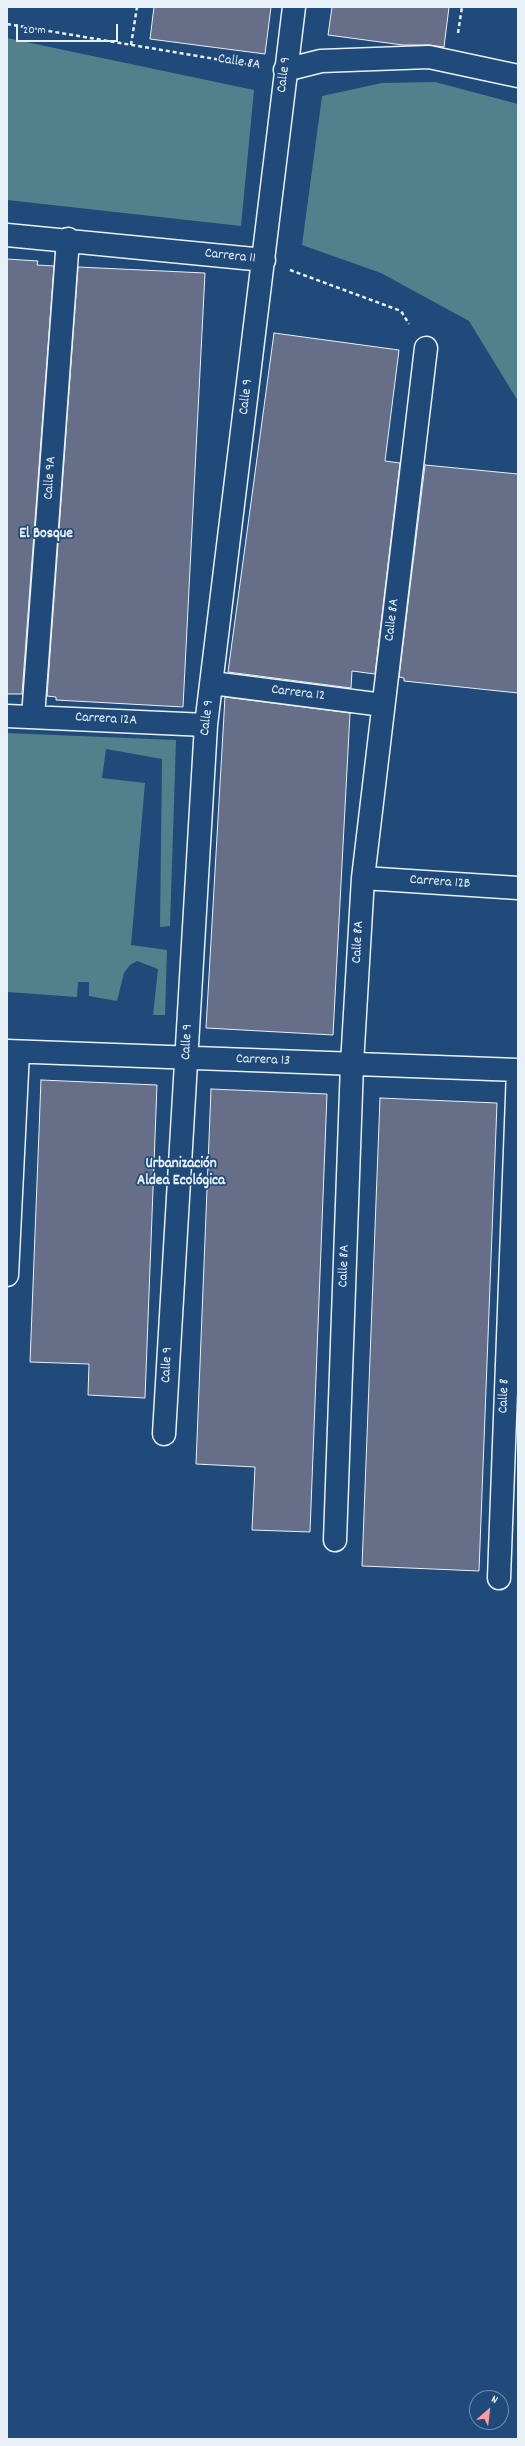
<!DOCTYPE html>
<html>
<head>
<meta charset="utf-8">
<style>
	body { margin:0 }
	#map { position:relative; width:525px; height:2446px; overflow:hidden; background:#1f4a7a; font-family:Dekko,sans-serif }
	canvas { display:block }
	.frame { position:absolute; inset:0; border:8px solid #e8f1f8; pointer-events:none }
	.north { position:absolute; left:469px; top:2390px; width:40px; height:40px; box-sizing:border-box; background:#1f4a7a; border:1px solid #6f8dac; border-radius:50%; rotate:28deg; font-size:11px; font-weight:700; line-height:16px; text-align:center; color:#e8f1f8 }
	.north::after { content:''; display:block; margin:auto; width:14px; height:18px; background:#ff9aa2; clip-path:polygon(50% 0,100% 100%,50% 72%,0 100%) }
	.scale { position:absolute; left:16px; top:24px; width:102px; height:18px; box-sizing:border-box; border:2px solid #e8f1f8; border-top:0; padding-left:5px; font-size:12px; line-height:14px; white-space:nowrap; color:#e8f1f8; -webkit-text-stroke:3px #1f4a7a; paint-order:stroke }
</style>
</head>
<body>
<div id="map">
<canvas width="525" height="2446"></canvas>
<div class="frame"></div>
<div class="north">N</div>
<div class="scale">20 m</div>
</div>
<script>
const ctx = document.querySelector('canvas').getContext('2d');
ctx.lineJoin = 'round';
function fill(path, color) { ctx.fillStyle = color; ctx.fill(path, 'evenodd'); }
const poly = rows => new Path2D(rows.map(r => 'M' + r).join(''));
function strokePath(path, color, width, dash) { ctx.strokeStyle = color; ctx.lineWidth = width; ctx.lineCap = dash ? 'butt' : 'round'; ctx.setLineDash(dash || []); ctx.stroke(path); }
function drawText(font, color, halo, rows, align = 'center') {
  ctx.font = font + ' Dekko,sans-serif'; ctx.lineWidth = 3.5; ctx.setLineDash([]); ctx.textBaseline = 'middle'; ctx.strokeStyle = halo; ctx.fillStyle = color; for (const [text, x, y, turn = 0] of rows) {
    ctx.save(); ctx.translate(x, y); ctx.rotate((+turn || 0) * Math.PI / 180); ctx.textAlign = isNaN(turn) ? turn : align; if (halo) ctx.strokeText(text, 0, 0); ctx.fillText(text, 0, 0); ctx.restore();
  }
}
const green = poly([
	[7,38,254,90,241,226,7,200],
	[435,82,518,104,518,401,469,321,381,273,302,245,322,96,382,83],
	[7,733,176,740,170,926,160,927,162,759,106,749,102,778,145,783,131,945,167,950,165,1015,153,1015,158,969,137,961,130,965,124,973,117,1001,89,996,89,982,78,982,77,997,7,992]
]);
const building = poly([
	[154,7,271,7,265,54,150,39,154,7],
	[332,7,449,7,444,47,429,45,403,45,328,35,332,7],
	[7,259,38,261,37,265,54,266,22,694,7,694,7,259],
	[78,267,205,273,183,707,56,700,56,697,47,696,78,267],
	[274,333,399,350,385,461,400,463,375,674,352,671,351,688,228,672,274,333],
	[425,465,518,474,518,693,404,681,404,678,399,677,425,465],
	[225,697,350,713,333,1035,206,1028,225,697],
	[41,1080,157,1085,145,1398,88,1395,89,1364,30,1362,41,1080],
	[211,1089,327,1094,310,1532,252,1530,255,1467,196,1464,211,1089],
	[380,1098,497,1103,479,1571,362,1566,380,1098]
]);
const path = poly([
	[7,24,257,66],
	[458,33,462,7],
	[131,45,137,7],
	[290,270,401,311,409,324]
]);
const minor = poly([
	[285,70,321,61,429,57,518,76],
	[7,235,264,260],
	[212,683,383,705],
	[7,716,206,725],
	[33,717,68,239],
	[363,878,518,888],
	[7,1051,518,1070],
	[7,1275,18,1052],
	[164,1434,206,725,294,7],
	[335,1540,352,1064,363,878,426,348],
	[499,1578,518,1070]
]);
const streetNames = [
	["Calle 8A",239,63,9],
	["Calle 9",285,75,-83],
	["Carrera 11",230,257,6],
	["Calle 9",247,397,-83],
	["Calle 9A",51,478,-86],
	["Calle 8A",393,620,-83],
	["Carrera 12",298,694,7],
	["Calle 9",208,718,-83],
	["Carrera 12A",106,720,3],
	["Carrera 12B",440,883,4],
	["Calle 8A",359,942,-87],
	["Calle 9",188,1042,-87],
	["Carrera 13",263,1061,2],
	["Calle 8A",345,1266,-88],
	["Calle 9",168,1365,-87],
	["Calle 8",505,1396,-88]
];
const neighbourhoodNames = [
	["El Bosque",46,535],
	["Urbanización",181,1165],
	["Aldea Ecológica",181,1182]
];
fill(green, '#52818b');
fill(building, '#676f88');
strokePath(building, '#e8f1f8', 1);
strokePath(minor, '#e8f1f8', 25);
strokePath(path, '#e8f1f8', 2.5, [4, 3]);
strokePath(minor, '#1f4a7a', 22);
drawText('14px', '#e8f1f8', '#1f4a7a', streetNames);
drawText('bold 15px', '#e8f1f8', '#1f4a7a', neighbourhoodNames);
</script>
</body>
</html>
